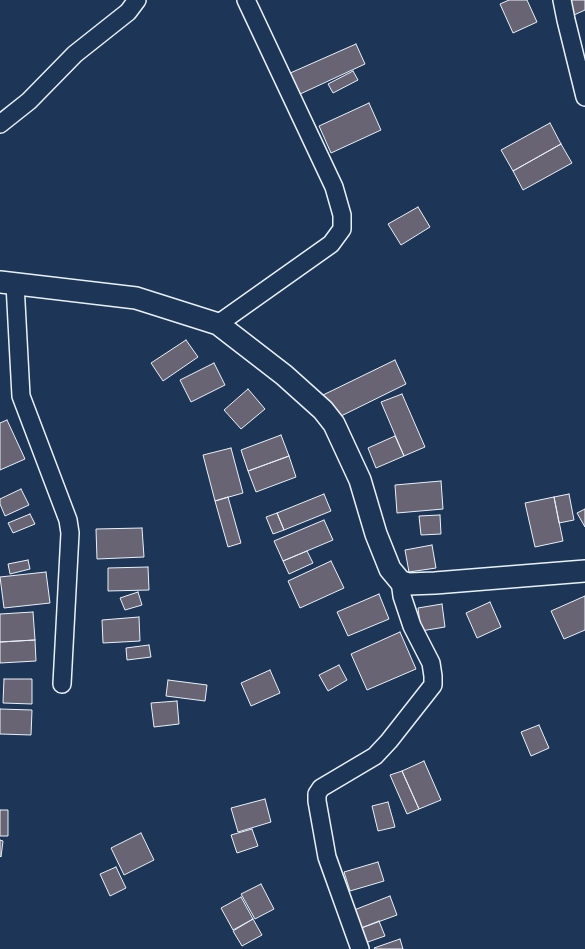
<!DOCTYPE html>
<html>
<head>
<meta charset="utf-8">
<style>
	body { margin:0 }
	canvas { display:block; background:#1d3557 }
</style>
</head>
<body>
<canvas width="585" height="949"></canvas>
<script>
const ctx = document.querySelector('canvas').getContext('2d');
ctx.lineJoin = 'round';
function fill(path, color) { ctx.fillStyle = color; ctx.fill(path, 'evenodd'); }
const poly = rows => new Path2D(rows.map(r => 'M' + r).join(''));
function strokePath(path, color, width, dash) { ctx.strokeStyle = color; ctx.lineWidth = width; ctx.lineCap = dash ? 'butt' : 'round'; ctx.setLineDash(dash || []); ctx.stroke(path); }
const building = poly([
	[509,0,527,0,537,22,513,33,500,4,509,0],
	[568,0,585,0,585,10,574,15,568,0],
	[356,44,365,64,298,95,288,74,356,44],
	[353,71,358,80,333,93,328,84,353,71],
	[369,103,381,130,331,153,319,126,369,103],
	[550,123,561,144,513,171,501,150,550,123],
	[561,144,572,163,523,190,513,171,561,144],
	[418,207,430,227,401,245,388,224,418,207],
	[186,340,198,357,163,381,151,363,186,340],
	[395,360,406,384,335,419,323,395,395,360],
	[214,363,225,385,191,402,180,380,214,363],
	[248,389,265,409,241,429,224,410,248,389],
	[402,394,425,447,404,456,381,402,402,394],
	[7,420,25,459,0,470,0,423,7,420],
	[281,435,289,456,248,471,241,450,281,435],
	[395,436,404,456,376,468,368,448,395,436],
	[231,448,243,493,215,501,203,455,231,448],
	[289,456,296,477,256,492,248,471,289,456],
	[441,481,443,509,397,513,395,485,441,481],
	[21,489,29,505,5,516,0,504,0,499,21,489],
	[324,494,331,511,284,530,277,513,324,494],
	[569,494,574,520,559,523,554,497,569,494],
	[228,497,241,543,228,547,215,501,228,497],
	[554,497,563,541,535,547,525,503,554,497],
	[585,509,585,527,577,513,585,509],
	[277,513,284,530,273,534,266,517,277,513],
	[30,514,35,524,13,533,8,523,30,514],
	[440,515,441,534,421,535,419,516,440,515],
	[324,520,333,540,283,561,274,541,324,520],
	[142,528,144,557,97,559,96,529,142,528],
	[432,545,436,568,409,572,405,550,432,545],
	[307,551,313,563,289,574,283,561,307,551],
	[28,560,30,569,10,574,8,564,28,560],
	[331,561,344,588,300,608,288,581,331,561],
	[148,567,149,590,108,591,108,568,148,567],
	[46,572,50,603,4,608,0,577,46,572],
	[138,592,142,605,125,610,120,598,138,592],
	[379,594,389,619,348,636,337,612,379,594],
	[585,596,585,630,564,639,551,611,585,596],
	[490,602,501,627,477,638,466,613,490,602],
	[442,604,445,627,421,631,418,608,442,604],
	[33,612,35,640,0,642,0,614,33,612],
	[139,617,140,641,103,643,102,620,139,617],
	[400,632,416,669,367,690,351,654,400,632],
	[35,640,36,661,0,663,0,642,35,640],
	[149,645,151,657,127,660,126,648,149,645],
	[339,665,347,680,328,691,319,675,339,665],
	[270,670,280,693,251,706,241,683,270,670],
	[4,679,32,679,32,704,3,703,4,679],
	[168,680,207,685,205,701,166,696,168,680],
	[177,701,179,724,154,727,151,703,177,701],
	[0,709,32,710,31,735,0,734,0,709],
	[539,725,549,748,531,756,521,732,539,725],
	[424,761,441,800,419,809,402,771,424,761],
	[402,771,419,809,407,814,390,775,402,771],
	[265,799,271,822,238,832,231,808,265,799],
	[388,802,395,827,378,831,372,806,388,802],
	[0,810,8,810,8,836,0,836,0,810],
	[252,829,258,846,237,853,231,835,252,829],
	[141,833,154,860,124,875,111,848,141,833],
	[0,840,3,841,1,857,0,856,0,840],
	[378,862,384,881,350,891,344,872,378,862],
	[116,867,126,888,110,896,100,874,116,867],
	[261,884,274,909,255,919,241,894,261,884],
	[390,896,397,915,356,930,349,912,390,896],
	[241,897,253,919,233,930,221,908,241,897],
	[253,919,262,935,242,946,233,931,253,919],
	[379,921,385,936,362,944,356,930,379,921],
	[400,939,403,949,375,949,374,948,400,939]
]);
const minor = poly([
	[562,0,566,20,585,97],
	[0,124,29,101,75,54,128,12,137,0],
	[15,284,21,396,68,520,70,533,62,684],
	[218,324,331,244,342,229,342,215,334,187,246,0],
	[360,949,327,857,317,801,317,794,321,788,375,756,389,741,433,685,433,676,431,663,412,626,402,596,400,581]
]);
const tertiary = poly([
	[0,282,136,298,218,324,284,375,323,410,334,424,360,480,376,534,390,569,400,581,408,584,435,583,585,571]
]);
fill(building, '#686473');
strokePath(building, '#e8f1f8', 1);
strokePath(minor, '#e8f1f8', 20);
strokePath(tertiary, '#e8f1f8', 24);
strokePath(minor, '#1d3557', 17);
strokePath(tertiary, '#1d3557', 21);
</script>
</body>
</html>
